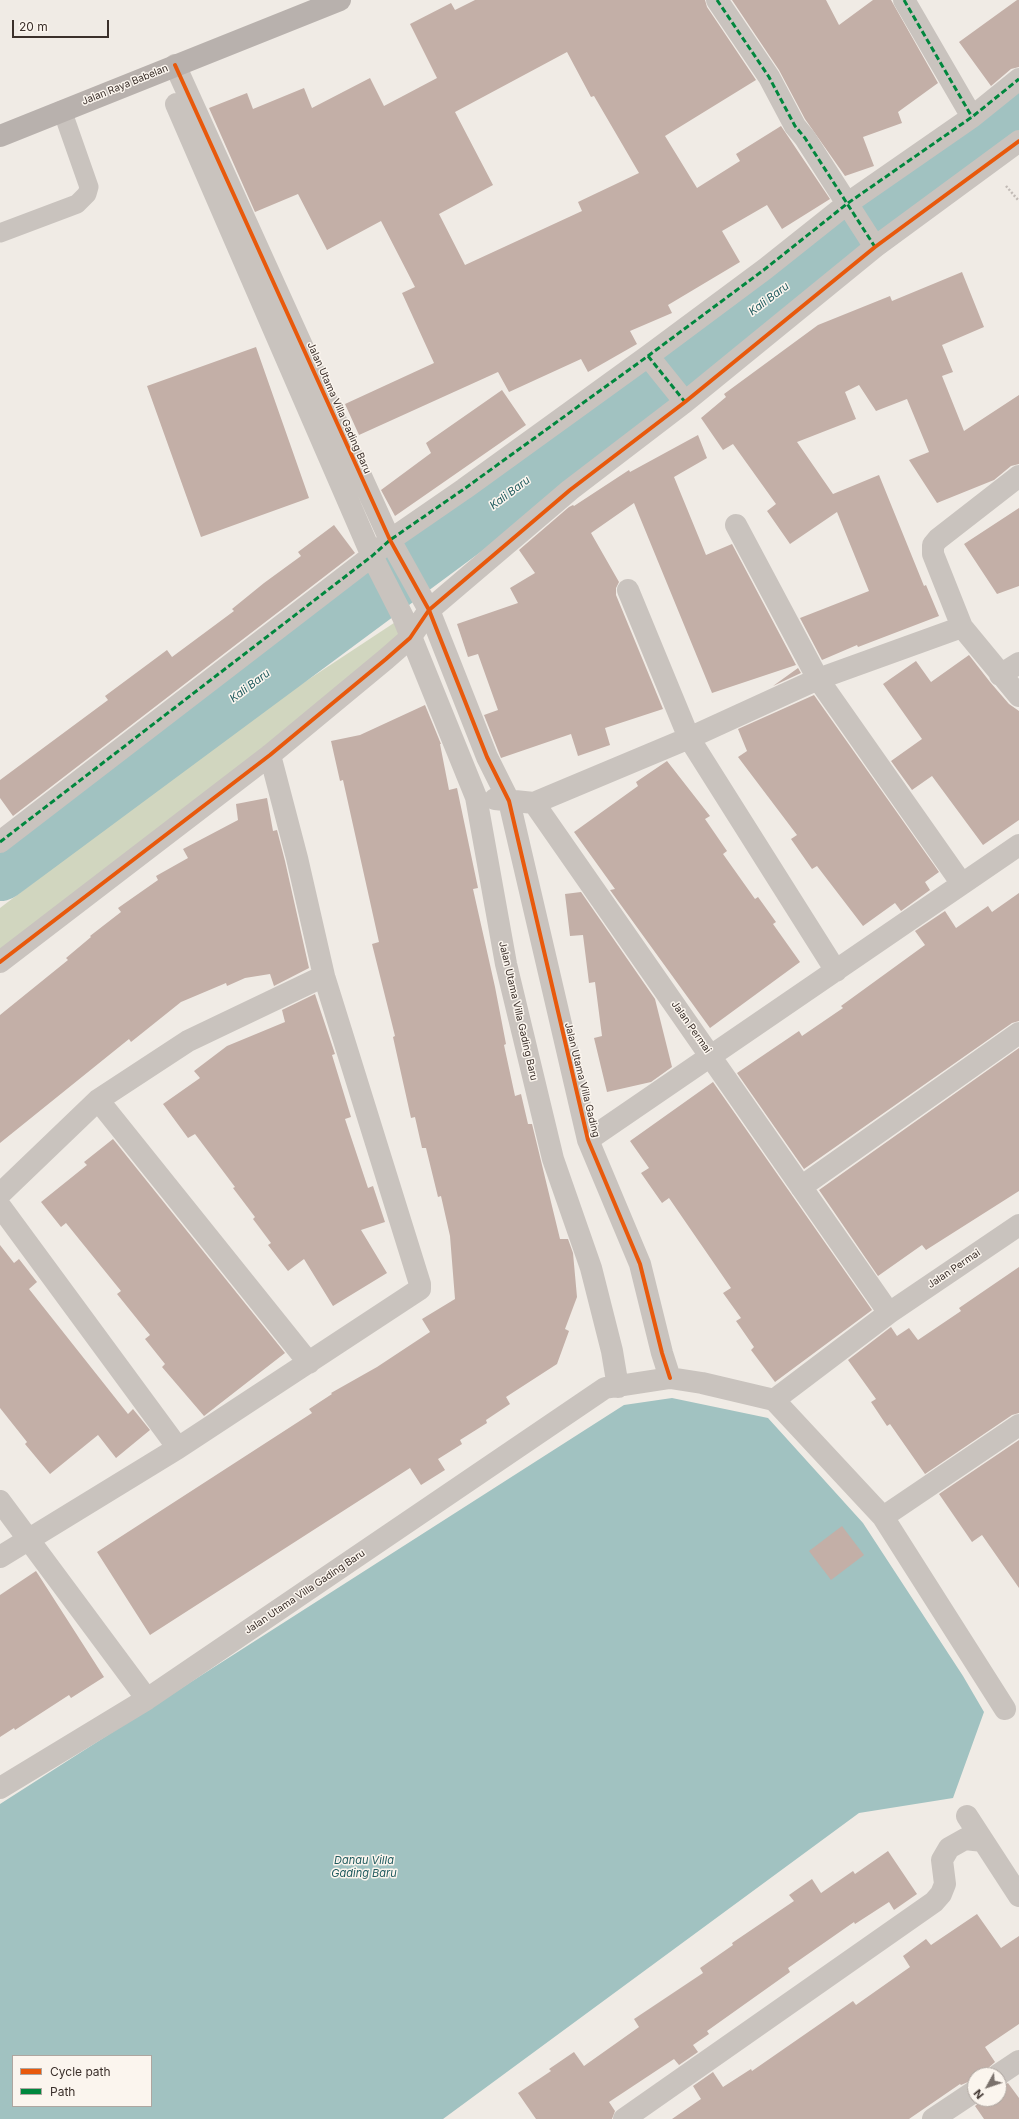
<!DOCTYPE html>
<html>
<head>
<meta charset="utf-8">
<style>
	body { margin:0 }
	#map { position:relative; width:1019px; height:2119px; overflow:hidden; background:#f0ebe5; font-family:Inter,sans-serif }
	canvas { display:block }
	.legend { position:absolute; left:12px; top:2055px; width:140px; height:52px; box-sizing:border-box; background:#fbf5ee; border:1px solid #aea6a0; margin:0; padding:5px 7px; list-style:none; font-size:12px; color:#3b302b }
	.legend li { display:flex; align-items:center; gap:8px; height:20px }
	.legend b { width:20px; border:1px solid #aea6a0 }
	.north { position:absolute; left:967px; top:2067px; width:40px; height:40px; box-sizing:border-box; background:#fbf5ee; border:1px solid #aea6a0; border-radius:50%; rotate:230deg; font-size:11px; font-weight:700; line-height:16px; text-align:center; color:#3b302b }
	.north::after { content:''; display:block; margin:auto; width:14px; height:18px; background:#7a716c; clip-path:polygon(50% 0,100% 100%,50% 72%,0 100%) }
	.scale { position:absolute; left:12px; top:20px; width:97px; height:18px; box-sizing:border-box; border:2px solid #3b302b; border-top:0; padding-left:5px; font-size:12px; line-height:14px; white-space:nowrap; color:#3b302b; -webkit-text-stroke:3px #fbf5ee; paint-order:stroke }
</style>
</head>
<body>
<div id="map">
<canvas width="1019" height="2119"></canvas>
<ul class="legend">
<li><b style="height:5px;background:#e8590c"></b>Cycle path</li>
<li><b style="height:5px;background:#00873e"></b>Path</li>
</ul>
<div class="north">N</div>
<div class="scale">20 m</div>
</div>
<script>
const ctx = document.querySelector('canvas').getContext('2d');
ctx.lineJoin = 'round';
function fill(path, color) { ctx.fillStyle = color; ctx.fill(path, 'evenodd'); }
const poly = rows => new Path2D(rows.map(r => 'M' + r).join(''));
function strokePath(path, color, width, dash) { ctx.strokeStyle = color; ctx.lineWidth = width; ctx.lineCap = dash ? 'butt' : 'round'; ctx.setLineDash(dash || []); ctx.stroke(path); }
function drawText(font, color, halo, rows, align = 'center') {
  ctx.font = font + ' Inter,sans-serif'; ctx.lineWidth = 3; ctx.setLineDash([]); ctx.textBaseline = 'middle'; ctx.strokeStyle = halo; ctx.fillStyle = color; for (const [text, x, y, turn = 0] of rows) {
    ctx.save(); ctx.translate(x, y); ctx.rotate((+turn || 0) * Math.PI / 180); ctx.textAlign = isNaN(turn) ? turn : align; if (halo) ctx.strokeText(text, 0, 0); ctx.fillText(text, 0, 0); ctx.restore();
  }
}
const green = poly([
	[403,617,410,638,0,965,0,908,250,718]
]);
const water = poly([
	[672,1398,768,1418,863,1523,963,1676,984,1712,953,1798,859,1813,443,2119,0,2119,0,1804,624,1405],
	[13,2056,151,2056,151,2106,13,2106]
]);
const river = poly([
	[0,872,895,209,1019,114]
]);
const building = poly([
	[475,0,705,0,707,7,756,80,665,136,697,188,740,161,736,154,781,126,830,199,782,229,767,205,722,231,740,262,668,305,672,313,630,331,637,344,588,372,581,359,509,392,498,372,359,435,345,404,434,363,402,293,415,287,381,221,327,250,298,194,255,212,209,108,247,93,253,109,304,88,312,108,370,78,384,106,437,78,410,24,451,3,455,10],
	[567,52,591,97,594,96,639,173,578,202,582,211,465,265,439,214,493,185,455,112],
	[732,0,826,0,839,25,873,0,891,0,938,83,898,112,902,123,863,137,874,166,845,176,805,119,779,70],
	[1017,0,1019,0,1019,67,1011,69,991,86,959,42],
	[962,272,984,327,942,345,953,372,942,376,964,431,1019,395,1019,464,1011,466,994,480,937,503,909,460,929,452,907,399,876,411,859,385,845,392,856,419,797,442,833,494,879,475,924,586,926,585,939,616,858,647,857,645,822,660,800,618,869,591,837,512,790,544,767,511,776,504,733,444,723,450,701,418,726,397,724,394,818,325,890,296,892,301],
	[256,347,309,498,201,537,147,386],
	[502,390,526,425,395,516,381,490,431,453,426,443],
	[698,435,707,458,674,477,706,555,732,544,796,665,712,693,634,503,591,533,619,582,616,588,616,595,663,709,605,728,610,745,578,756,571,734,501,758,484,715,498,710,478,654,468,657,457,624,518,603,510,588,535,573,519,550,569,507,573,505,574,506,629,470,630,472],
	[1019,508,1019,586,997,594,964,544],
	[334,525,355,553,13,816,0,798,0,780,108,700,105,696,167,650,172,657,234,611,232,609,264,583,301,556,298,552],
	[969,655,990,682,1009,704,1019,711,1019,820,983,845,932,776,912,790,891,761,922,739,883,684,916,661,931,682],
	[798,668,801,673,773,686],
	[814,695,939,872,925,882,930,890,901,911,895,903,863,926,817,866,812,869,791,839,797,835,738,757,747,751,738,729],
	[425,705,441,744,440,744,449,790,457,788,478,888,473,889,495,987,506,1044,504,1045,515,1096,521,1094,528,1124,532,1124,560,1239,568,1239,573,1253,577,1297,565,1329,569,1331,557,1364,506,1397,510,1404,486,1420,487,1423,460,1440,462,1444,438,1459,445,1470,421,1485,410,1468,150,1635,97,1552,312,1413,309,1409,332,1394,331,1393,377,1367,430,1332,422,1319,455,1299,450,1236,441,1196,438,1197,426,1148,422,1148,415,1117,411,1118,393,1037,395,1036,372,944,379,942,343,780,340,781,331,741,360,735],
	[667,761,710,816,705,819,727,851,723,854,755,899,758,897,776,922,773,924,800,962,710,1028,610,890,615,889,574,832,638,786,636,782],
	[267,798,273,831,277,830,285,861,309,968,274,986,270,974,245,978,227,986,226,983,181,1002,131,1042,129,1039,0,1143,0,1015,68,960,66,958,91,937,90,936,121,912,118,908,158,880,156,876,188,858,183,849,238,820,236,804],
	[581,892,655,999,672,1067,651,1082,607,1092,594,1038,602,1036,595,982,589,983,583,935,570,936,565,894],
	[1019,893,1019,1021,1012,1023,804,1169,737,1073,799,1031,802,1036,843,1008,841,1006,925,945,915,931,945,911,956,928,988,906,992,912],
	[315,994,335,1054,332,1055,351,1117,345,1119,368,1188,373,1186,385,1222,361,1230,387,1273,333,1306,304,1259,288,1271,268,1245,271,1243,253,1219,255,1217,233,1188,235,1187,195,1134,188,1138,163,1104,200,1078,194,1071,227,1046,285,1022,282,1010],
	[1019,1048,1019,1191,926,1250,922,1245,878,1276,819,1190],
	[713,1082,872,1310,775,1382,751,1350,754,1347,736,1321,741,1318,723,1293,731,1288,669,1198,662,1203,641,1173,649,1168,630,1141],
	[113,1139,285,1353,204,1416,162,1367,165,1364,145,1339,150,1335,117,1294,121,1291,66,1223,61,1227,41,1202,87,1165,84,1162],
	[0,1245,14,1263,19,1259,37,1282,29,1289,128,1414,133,1409,150,1430,116,1458,98,1435,50,1474,25,1444,27,1442,0,1408],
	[1019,1267,1019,1413,1012,1415,925,1474,890,1424,887,1426,871,1402,876,1399,848,1360,891,1327,897,1336,909,1328,918,1340,961,1311,959,1308],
	[1019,1440,1019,1588,982,1535,972,1542,939,1494],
	[842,1526,864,1555,831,1580,809,1551],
	[36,1571,104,1677,71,1698,69,1695,15,1730,14,1728,0,1737,0,1595],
	[888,1851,917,1894,894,1910,889,1902,855,1924,854,1922,788,1968,790,1972,707,2031,709,2034,693,2045,698,2052,679,2065,674,2059,609,2102,615,2111,612,2119,536,2119,518,2093,551,2071,549,2069,574,2052,584,2066,639,2027,634,2019,703,1973,700,1968,733,1945,732,1943,794,1901,789,1895,812,1879,821,1893,853,1871,855,1874],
	[977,1914,1001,1948,1019,1936,1019,2024,985,2047,995,2062,987,2069,986,2075,975,2075,975,2079,961,2085,960,2084,909,2119,672,2119,701,2099,693,2086,713,2072,723,2087,751,2069,752,2071,853,2001,856,2005,910,1967,903,1956,926,1939,931,1945],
	[1008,2083,1019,2098,1019,2119,984,2119,975,2106,984,2099,999,2099,999,2087]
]);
const path = poly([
	[1006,186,1019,201]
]);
const lane = poly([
	[0,233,77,204,87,194,89,187,62,110]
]);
const street = poly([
	[717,0,769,77,795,126,805,138,875,247],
	[904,0,972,117],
	[175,65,390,540,429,610,487,757,509,801,588,1140,640,1264,662,1353,670,1378],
	[176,104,372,556,403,617,476,797,506,964,553,1159,591,1268,612,1351,618,1387],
	[648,356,685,402],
	[1019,476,938,539,933,545,933,554,962,627,1019,696],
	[736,525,818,679,962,884],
	[628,590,689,738,836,971],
	[1000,675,1019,663],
	[495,799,534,803,889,1313],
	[534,803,689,738,818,679,962,627],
	[0,842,372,556,390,540,464,489,648,356,765,269,848,203,972,117,1019,79],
	[0,962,270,755,386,659,410,638,429,610,570,490,685,402,875,247,1019,141],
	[98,1100,309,1363],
	[588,1140,1019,845],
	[801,1187,1019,1033],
	[0,1194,98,1100,188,1041,324,976],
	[0,1206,178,1448],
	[774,1400,889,1313,1019,1225],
	[0,1501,147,1699],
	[883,1517,1019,1425],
	[0,1557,178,1448,420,1289,420,1284,324,976,297,858,270,755],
	[0,1788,147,1699,605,1388,670,1378,702,1383,774,1400,883,1517,1005,1709],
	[967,1816,1019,1896],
	[998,2075,1019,2061],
	[624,2119,934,1902,941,1894,945,1884,942,1860,949,1848,965,1839,983,1841],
	[933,2119,975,2091]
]);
const primary = poly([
	[0,136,340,0]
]);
const quiet = poly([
	[717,0,769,77,795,126,805,138,875,247],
	[904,0,972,117],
	[648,356,685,402],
	[0,842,372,556,390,540,464,489,648,356,765,269,848,203,972,117,1019,79]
]);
const cycleway = poly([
	[175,65,390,540,429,610,487,757,509,801,588,1140,640,1264,662,1353,670,1378],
	[0,962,270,755,386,659,410,638,429,610,570,490,685,402,875,247,1019,141]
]);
const streetNames = [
	["Jalan Raya Babelan",125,85,-22],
	["Jalan Utama Villa Gading Baru",339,408,66],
	["Jalan Utama Villa Gading Baru",518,1011,77],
	["Jalan Permai",691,1027,55],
	["Jalan Utama Villa Gading",582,1080,76],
	["Jalan Permai",954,1269,-34],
	["Jalan Utama Villa Gading Baru",305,1592,-34]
];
const waterNames = [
	["Kali Baru",769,299,-37],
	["Kali Baru",510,493,-37],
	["Kali Baru",250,686,-37],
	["Danau Villa",364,1861],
	["Gading Baru",364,1874]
];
fill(green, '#d1d6bf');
fill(water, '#a1c2c1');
strokePath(river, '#a1c2c1', 58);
fill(building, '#c3afa7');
strokePath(path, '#c2bbb6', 2.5, [2, 2]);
strokePath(lane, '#c9c3be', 19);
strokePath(street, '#c9c3be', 22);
strokePath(primary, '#b8b1ad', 22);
strokePath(quiet, '#00873e', 3, [6, 3]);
strokePath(cycleway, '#e8590c', 4);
drawText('10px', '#3b302b', '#fbf5ee', streetNames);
drawText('italic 11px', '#1f5a5e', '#fbf5ee', waterNames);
</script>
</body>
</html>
